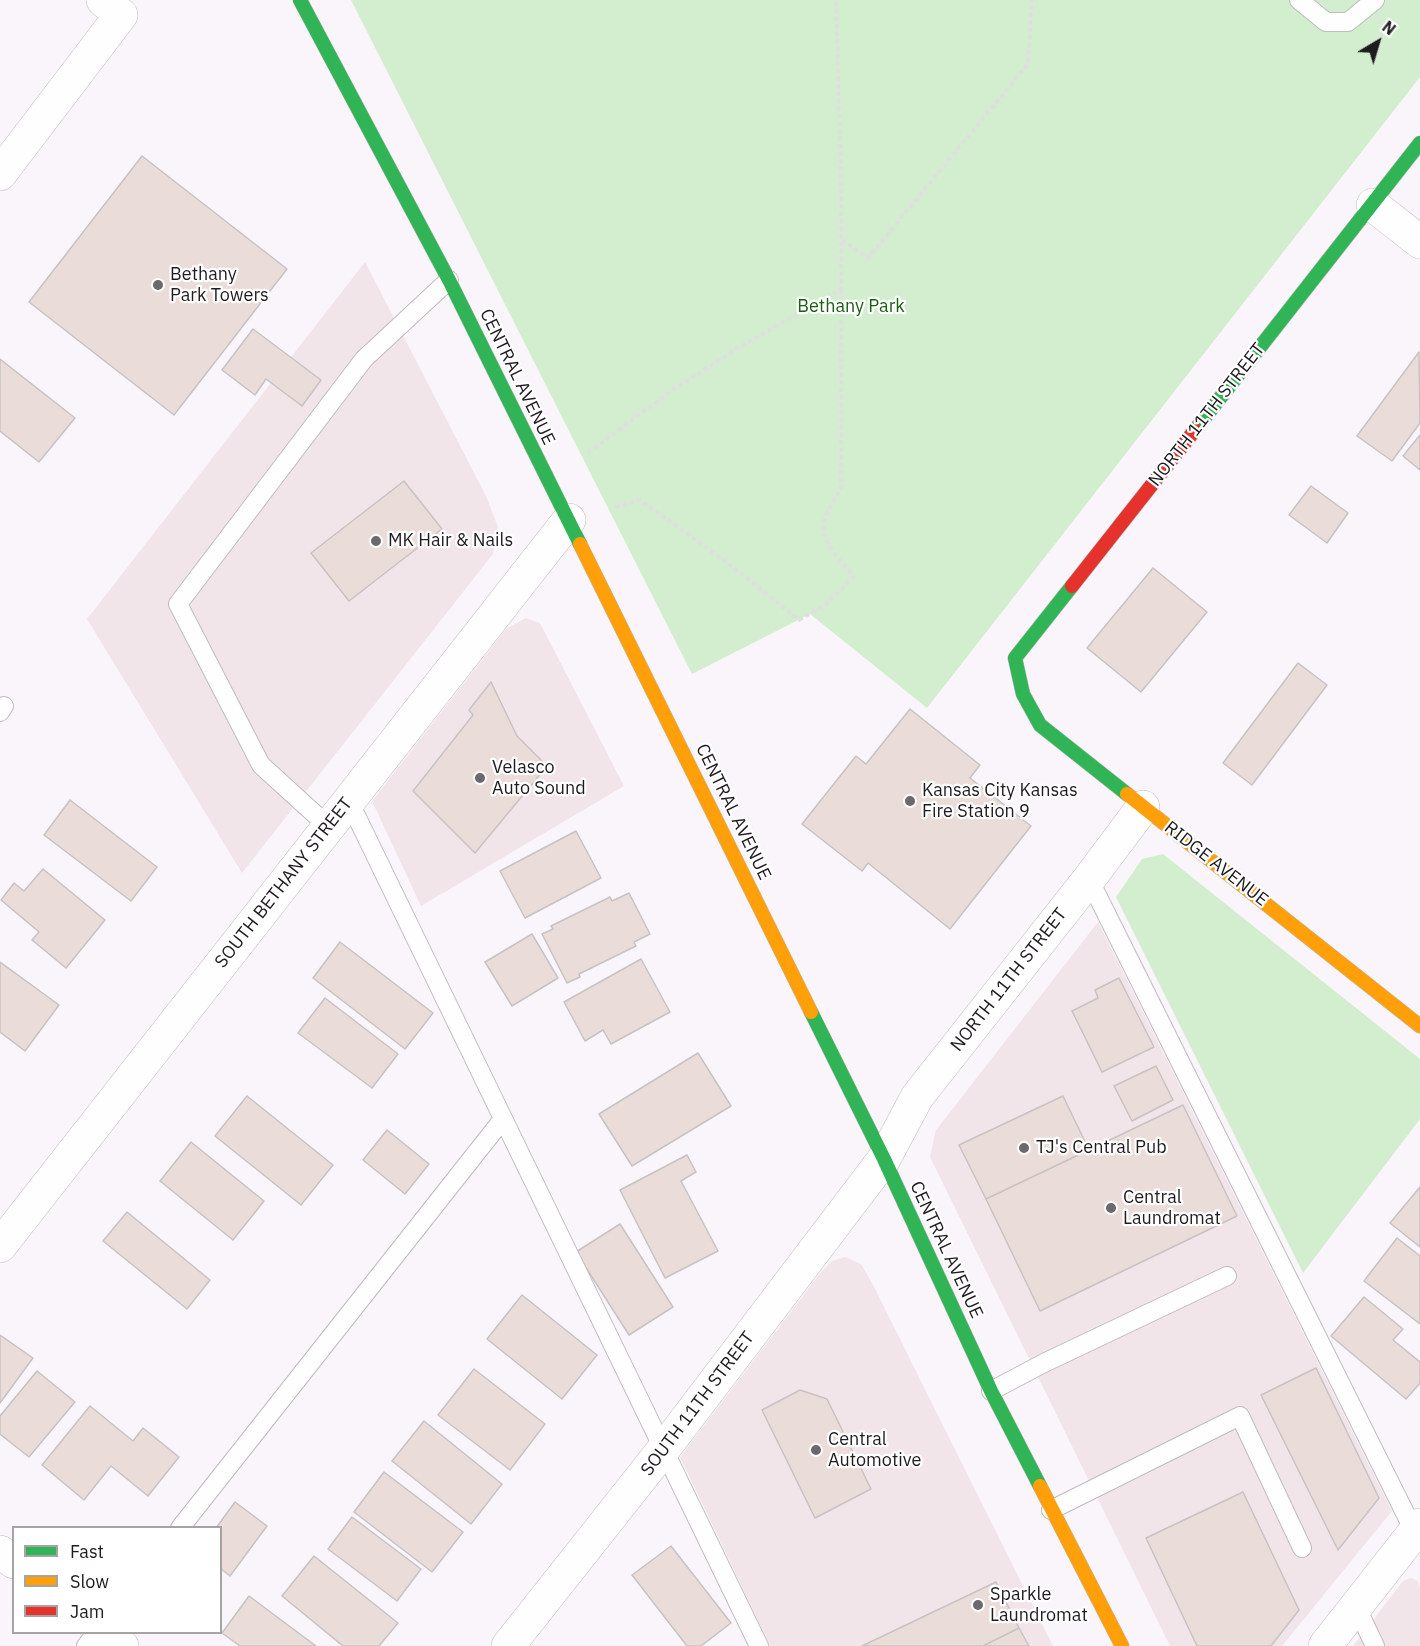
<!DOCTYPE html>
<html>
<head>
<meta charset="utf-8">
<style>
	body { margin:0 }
	#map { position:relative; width:1420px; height:1646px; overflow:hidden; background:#faf5fa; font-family:"IBM Plex Sans",sans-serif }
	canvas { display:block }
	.legend { position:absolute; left:12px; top:1526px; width:210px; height:108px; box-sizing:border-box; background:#fff; border:2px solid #a5a4a5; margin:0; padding:8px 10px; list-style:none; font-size:18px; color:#1f1c1f }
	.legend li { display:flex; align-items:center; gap:12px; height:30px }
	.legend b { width:30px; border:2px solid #a5a4a5 }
	.north { position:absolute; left:1348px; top:12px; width:60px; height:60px; -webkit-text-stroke:4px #fff; paint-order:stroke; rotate:38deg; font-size:16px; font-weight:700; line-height:24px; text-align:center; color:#1f1c1f }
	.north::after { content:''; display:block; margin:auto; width:21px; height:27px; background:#1f1c1f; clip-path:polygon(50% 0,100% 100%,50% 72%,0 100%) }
</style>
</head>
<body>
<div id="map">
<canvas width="1420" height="1646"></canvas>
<ul class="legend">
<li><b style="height:8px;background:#30b455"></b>Fast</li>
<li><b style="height:8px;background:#ff9f0a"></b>Slow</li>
<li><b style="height:8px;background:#e5322d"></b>Jam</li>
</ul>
<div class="north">N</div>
</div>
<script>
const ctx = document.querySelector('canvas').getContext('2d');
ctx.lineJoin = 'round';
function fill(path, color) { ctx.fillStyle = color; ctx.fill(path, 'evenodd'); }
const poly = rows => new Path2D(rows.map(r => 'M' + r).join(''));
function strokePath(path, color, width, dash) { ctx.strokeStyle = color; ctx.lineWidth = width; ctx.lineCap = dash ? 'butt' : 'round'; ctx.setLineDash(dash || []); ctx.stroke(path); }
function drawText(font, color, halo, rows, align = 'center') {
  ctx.font = font + ' "IBM Plex Sans",sans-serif'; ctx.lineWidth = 4.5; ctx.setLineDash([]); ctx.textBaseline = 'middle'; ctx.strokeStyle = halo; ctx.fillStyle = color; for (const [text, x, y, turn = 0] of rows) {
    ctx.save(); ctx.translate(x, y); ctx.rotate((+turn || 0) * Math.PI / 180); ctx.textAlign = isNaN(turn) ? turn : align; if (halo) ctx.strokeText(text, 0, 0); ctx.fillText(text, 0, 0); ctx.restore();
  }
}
const commercial = poly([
	[365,262,486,496,498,527,493,554,242,873,87,619],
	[526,618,540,623,624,786,421,906,372,801,506,629],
	[1098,922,1392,1511,1282,1646,1170,1646,930,1157,936,1130],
	[845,1257,861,1264,872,1283,1053,1646,770,1646,680,1457,821,1272,832,1261],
	[1410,1578,1417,1580,1420,1587,1420,1646,1353,1646,1403,1581]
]);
const green = poly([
	[351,0,1420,0,1420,77,927,708,810,614,692,674],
	[1163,854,1420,1059,1420,1119,1303,1273,1116,897,1142,859]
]);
const building = poly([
	[142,156,287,269,174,415,29,302,142,156],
	[253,329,321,380,302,406,266,379,255,395,222,370,253,329],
	[1419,352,1420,423,1392,461,1357,436,1419,352],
	[0,359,75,418,39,462,0,431,0,359],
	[1420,435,1420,470,1403,456,1420,435],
	[404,481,442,529,349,601,311,553,404,481],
	[1311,486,1348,513,1327,543,1289,515,1311,486],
	[1153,568,1207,612,1141,692,1087,648,1153,568],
	[1298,663,1327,685,1252,785,1223,763,1298,663],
	[491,682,517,736,547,766,475,853,413,791,473,715,469,710,491,682],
	[910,709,980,765,970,778,1031,826,950,929,868,863,862,871,802,824,856,756,866,764,910,709],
	[70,800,157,867,131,901,44,835,70,800],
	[576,831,601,878,525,918,500,871,576,831],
	[43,869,105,920,66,968,32,940,39,932,1,900,14,883,24,891,43,869],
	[629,893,650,934,634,942,636,946,579,974,580,977,567,983,542,934,553,929,551,926,610,897,612,901,629,893],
	[532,934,558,978,512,1006,485,962,532,934],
	[340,942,433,1013,405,1049,313,978,340,942],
	[641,959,670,1012,611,1044,603,1030,585,1041,564,1002,641,959],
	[0,962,59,1005,25,1051,0,1032,0,962],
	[1119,978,1154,1047,1102,1072,1072,1011,1098,998,1095,990,1119,978],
	[325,998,398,1054,372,1088,298,1033,325,998],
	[698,1053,731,1106,632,1166,599,1114,698,1053],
	[1156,1066,1173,1100,1132,1121,1114,1086,1156,1066],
	[247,1096,333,1165,301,1205,215,1136,247,1096],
	[1063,1096,1089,1150,986,1199,959,1145,1063,1096],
	[1183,1105,1237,1216,1040,1311,986,1199,1183,1105],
	[387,1130,429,1164,405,1194,363,1160,387,1130],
	[191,1142,264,1201,233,1240,160,1181,191,1142],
	[687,1155,696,1172,681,1181,718,1251,665,1278,620,1190,687,1155],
	[1420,1187,1420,1247,1390,1223,1420,1187],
	[127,1212,210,1280,187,1309,103,1241,127,1212],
	[620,1224,673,1307,629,1335,576,1252,620,1224],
	[1397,1238,1420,1256,1420,1324,1364,1281,1397,1238],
	[522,1295,597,1355,562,1399,487,1339,522,1295],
	[1364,1297,1403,1329,1393,1340,1420,1362,1420,1383,1406,1399,1331,1336,1364,1297],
	[0,1335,33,1358,0,1403,0,1335],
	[1316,1368,1379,1498,1338,1550,1261,1395,1316,1368],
	[474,1369,545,1424,510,1470,438,1415,474,1369],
	[37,1371,75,1402,29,1457,0,1434,0,1416,37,1371],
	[800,1390,827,1399,871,1489,815,1518,762,1410,800,1390],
	[90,1406,133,1441,143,1428,179,1457,148,1496,111,1466,84,1500,42,1465,90,1406],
	[424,1421,502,1484,471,1524,392,1461,424,1421],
	[384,1472,463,1532,432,1572,354,1512,384,1472],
	[1243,1492,1299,1610,1271,1646,1197,1646,1146,1538,1243,1492],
	[235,1502,267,1526,230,1576,220,1568,220,1528,216,1528,235,1502],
	[352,1517,421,1569,397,1601,328,1549,352,1517],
	[671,1546,731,1623,701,1646,687,1646,632,1575,671,1546],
	[314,1556,398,1623,379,1646,343,1646,282,1596,314,1556],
	[996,1582,1019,1628,983,1646,862,1646,996,1582],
	[249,1596,316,1646,240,1646,222,1633,249,1596],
	[1019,1628,1029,1646,983,1646,1019,1628]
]);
const path = poly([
	[842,240,868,258,1028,64,1032,0],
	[588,453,674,389,740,347,841,289,841,172,836,0],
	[615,507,640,500,725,561,799,620,825,605,854,577,833,552,823,533,825,517,841,488,841,289]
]);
const lane = poly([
	[1299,0,1326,22,1348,22,1375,0],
	[0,712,4,706],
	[349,801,759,1646],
	[329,827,261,765,178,604,364,359,449,280],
	[1089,879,1417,1537],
	[991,1391,1044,1363,1227,1276],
	[1051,1510,1240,1416,1302,1548],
	[180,1528,503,1119],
	[1356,1606,1375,1646],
	[86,1646,97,1632]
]);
const street = poly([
	[0,174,121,15,103,0],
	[1373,205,1420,242],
	[0,1246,569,520],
	[0,1552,14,1562],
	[105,1632,122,1646],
	[508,1646,663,1450,884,1159,917,1097,1089,879,1143,807],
	[1325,1646,1420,1525]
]);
const fast = poly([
	[300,0,449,280,580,544],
	[1195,430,1420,143],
	[1072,586,1015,658,1023,694,1040,725,1127,794],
	[811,1012,884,1159,991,1391,1040,1486]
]);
const slow = poly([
	[580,544,811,1012],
	[1127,794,1420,1026],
	[1040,1486,1122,1646]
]);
const jam = poly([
	[1072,586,1195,430]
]);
const markers = [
	[158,285,6,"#6c686c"],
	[376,541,6,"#6c686c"],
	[480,778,6,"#6c686c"],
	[910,801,6,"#6c686c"],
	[1024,1148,6,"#6c686c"],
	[1111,1208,6,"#6c686c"],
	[816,1450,6,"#6c686c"],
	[978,1605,6,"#6c686c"]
];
const poiNames = [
	["Bethany",170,275],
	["Park Towers",170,296],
	["MK Hair & Nails",388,541],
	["Velasco",492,768],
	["Auto Sound",492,789],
	["Kansas City Kansas",922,791],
	["Fire Station 9",922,812],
	["TJ's Central Pub",1036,1148],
	["Central",1123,1198],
	["Laundromat",1123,1219],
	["Central",828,1440],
	["Automotive",828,1461],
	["Sparkle",990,1595],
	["Laundromat",990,1616]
];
const parkNames = [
	["Bethany Park",851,307]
];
const streetNames = [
	["CENTRAL AVENUE",517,377,64],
	["NORTH 11TH STREET",1207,415,-52],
	["CENTRAL AVENUE",733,812,64],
	["RIDGE AVENUE",1216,864,38],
	["SOUTH BETHANY STREET",284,883,-52],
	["NORTH 11TH STREET",1009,980,-52],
	["CENTRAL AVENUE",946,1250,65],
	["SOUTH 11TH STREET",698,1404,-53]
];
fill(commercial, '#f2e5e9');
fill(green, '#d2eecf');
fill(building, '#eadcd8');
strokePath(building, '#c7c3c4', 1.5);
strokePath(lane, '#bfbcbf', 20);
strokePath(street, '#bfbcbf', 34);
strokePath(fast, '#bfbcbf', 15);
strokePath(slow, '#bfbcbf', 15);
strokePath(jam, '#bfbcbf', 15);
strokePath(path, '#e0dfe0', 4, [4.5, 3]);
strokePath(lane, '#fefefe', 18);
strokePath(street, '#fefefe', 33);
strokePath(fast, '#30b455', 14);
strokePath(slow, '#ff9f0a', 14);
strokePath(jam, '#e5322d', 14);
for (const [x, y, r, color] of markers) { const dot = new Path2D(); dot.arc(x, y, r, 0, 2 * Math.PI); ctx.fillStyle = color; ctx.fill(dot); strokePath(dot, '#fff', 2); }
drawText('18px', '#1f1c1f', '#fff', poiNames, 'left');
drawText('18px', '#196010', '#fff', parkNames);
drawText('18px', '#1f1c1f', '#fff', streetNames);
</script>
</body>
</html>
